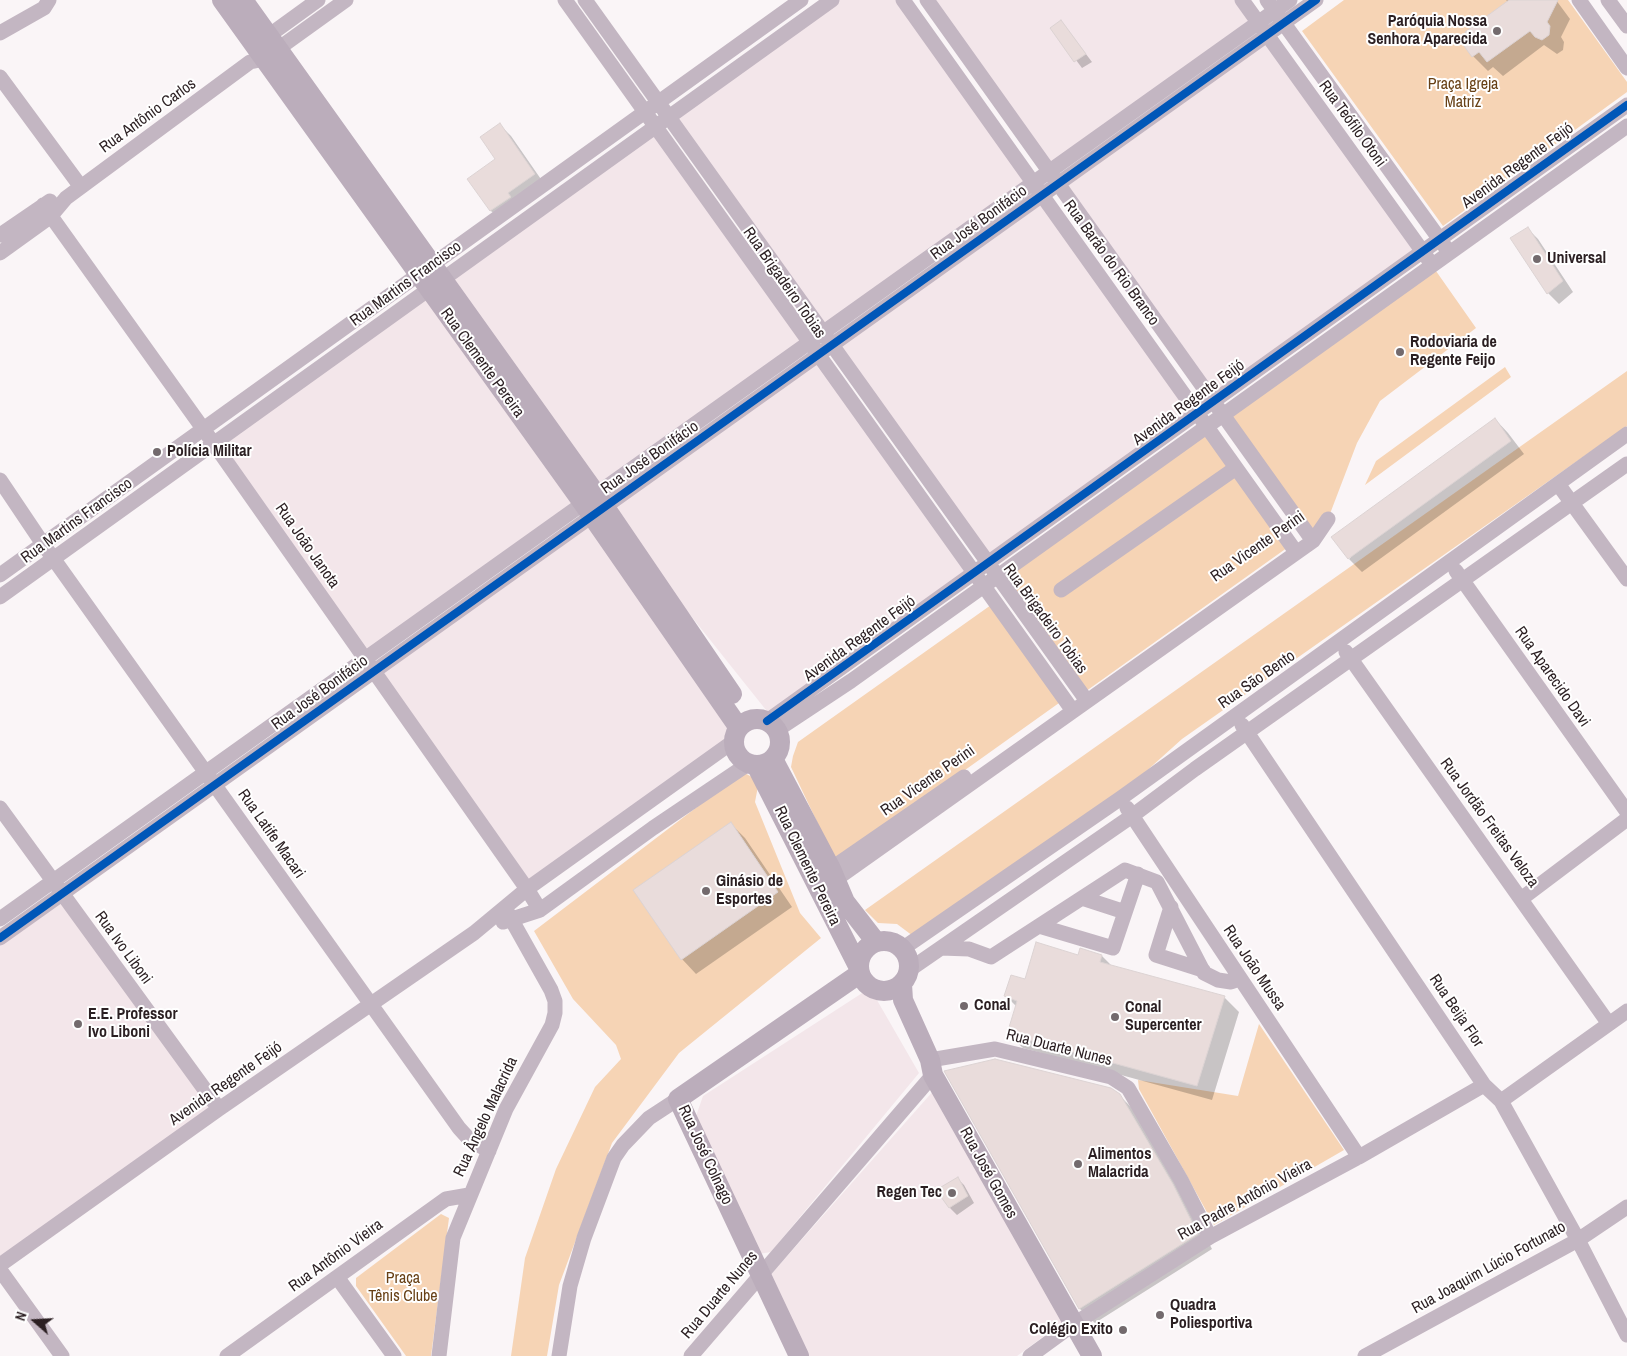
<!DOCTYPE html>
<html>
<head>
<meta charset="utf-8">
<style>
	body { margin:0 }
	#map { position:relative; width:1627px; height:1356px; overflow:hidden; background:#faf5f7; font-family:"Archivo Narrow",sans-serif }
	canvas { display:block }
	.north { position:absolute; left:10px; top:1296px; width:50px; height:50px; -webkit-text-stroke:4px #fff; paint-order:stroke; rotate:289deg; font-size:14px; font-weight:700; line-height:20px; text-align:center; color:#2b1f22 }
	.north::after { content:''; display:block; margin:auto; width:18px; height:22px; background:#2b1f22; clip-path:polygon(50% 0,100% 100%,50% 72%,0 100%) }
</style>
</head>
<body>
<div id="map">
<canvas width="1627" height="1356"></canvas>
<div class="north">N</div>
</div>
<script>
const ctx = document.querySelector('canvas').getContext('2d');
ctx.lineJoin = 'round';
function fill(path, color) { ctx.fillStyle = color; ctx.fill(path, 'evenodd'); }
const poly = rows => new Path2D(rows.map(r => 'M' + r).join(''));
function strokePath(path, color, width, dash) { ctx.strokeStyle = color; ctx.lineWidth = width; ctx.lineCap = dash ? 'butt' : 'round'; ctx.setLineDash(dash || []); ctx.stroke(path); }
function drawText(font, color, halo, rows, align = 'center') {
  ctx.font = font + ' "Archivo Narrow",sans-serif'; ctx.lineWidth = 4; ctx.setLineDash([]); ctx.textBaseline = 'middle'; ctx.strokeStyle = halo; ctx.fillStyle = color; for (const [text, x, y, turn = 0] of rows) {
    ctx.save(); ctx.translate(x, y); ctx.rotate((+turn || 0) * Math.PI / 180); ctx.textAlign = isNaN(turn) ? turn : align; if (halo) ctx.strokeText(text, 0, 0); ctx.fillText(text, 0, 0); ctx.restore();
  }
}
const built = poly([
	[832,0,903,0,1033,183,823,333,669,117],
	[927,0,1242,0,1258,23,1049,171],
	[1267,35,1422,252,1214,402,1057,184],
	[656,126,810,342,596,494,443,279],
	[1041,196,1197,414,989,564,832,345],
	[429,288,583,503,365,659,214,444],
	[818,355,975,574,770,715,604,507],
	[591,516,738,733,527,889,374,672],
	[62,894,219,1109,0,1265,0,938],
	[870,988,919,1073,771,1252,759,1254,694,1122,703,1096],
	[935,1089,1063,1322,1017,1356,805,1356,766,1280]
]);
const green = poly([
	[1344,0,1568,0,1627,82,1627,92,1443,226,1302,31],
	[1436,271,1476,328,1380,401,1357,443,1328,519,1308,533,1223,415],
	[1505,367,1511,377,1365,485,1376,461],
	[1627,371,1627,426,1182,739,1072,838,913,936,897,924,878,923,865,910],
	[1207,427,1291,545,1082,694,998,576],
	[991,605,1059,703,836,862,791,767,793,756,798,742],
	[743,772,759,781,755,802,800,913,821,938,679,1053,612,1143,559,1285,547,1356,511,1356,525,1258,556,1169,595,1087,621,1059,616,1045,573,999,534,931],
	[1259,1024,1344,1150,1214,1225,1139,1089,1138,1080,1238,1096],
	[441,1214,449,1218,431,1356,406,1356,356,1286,356,1278]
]);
const shadow = poly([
	[1506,0,1556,0,1570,19,1561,37,1564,42,1563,50,1557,54,1544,45,1503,76,1493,67,1488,71,1473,56,1473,41,1508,2],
	[1061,21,1092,62,1082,68,1052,28],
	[500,125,511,136,545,185,502,221,491,211,469,179,497,159],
	[1528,229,1538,239,1573,292,1559,304,1548,293,1512,239],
	[1495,419,1508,433,1524,454,1362,572,1349,559],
	[731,824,745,838,792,907,696,974,682,959],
	[1079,956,1102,956,1112,966,1224,997,1239,1012,1212,1100,1023,1048,1008,1034,1017,1007,1006,996,1026,980],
	[946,1072,1119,1095,1134,1110,1187,1201,1212,1249,1095,1323,1080,1309],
	[957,1178,964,1185,974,1203,957,1215,950,1208]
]);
const building = poly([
	[1509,0,1558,0,1547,22,1550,26,1549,35,1542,40,1535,37,1530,31,1487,62,1479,52,1472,57,1464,46,1471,41,1465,32,1509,0],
	[1061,20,1086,54,1074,62,1050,28,1061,20],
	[500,123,535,174,508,193,511,197,490,211,467,179,495,159,480,137,500,123],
	[1528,227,1563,281,1547,294,1510,238,1528,227],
	[1495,418,1511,441,1348,559,1331,537,1495,418],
	[731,822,778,892,681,960,633,890,731,822],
	[1036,942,1078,955,1080,948,1102,955,1100,962,1225,996,1197,1086,1007,1034,1017,1001,1004,996,1011,975,1025,979,1036,942],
	[995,1059,1111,1088,1120,1094,1173,1184,1198,1234,1079,1309,944,1071,995,1059],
	[958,1177,968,1196,949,1208,936,1190,958,1177]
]);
const minor = poly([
	[565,0,1073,711],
	[585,0,1087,701],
	[903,0,1296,552],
	[927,0,1313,541],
	[1242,0,1428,259],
	[1267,0,1446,248],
	[1579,0,1627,68],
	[1608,0,1627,26],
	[0,33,44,8,49,0],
	[260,42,318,0],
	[0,77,81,187],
	[43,205,214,444,527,889,540,910],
	[0,235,50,201],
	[0,253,50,217,66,198,250,62,264,59,346,0],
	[0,480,43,544,459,1128,469,1139,489,1151],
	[1558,484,1627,579],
	[1456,571,1627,812],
	[0,575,801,0],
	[1061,590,1236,468],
	[0,597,832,0],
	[1346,652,1609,1024],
	[767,721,1627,105],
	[1242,725,1484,1085,1501,1101,1578,1240,1627,1335],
	[777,730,851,681,1627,126],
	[0,808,219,1109],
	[1127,808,1359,1157],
	[822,875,964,777],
	[828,885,1313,541,1328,519],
	[1082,898,1125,912],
	[1521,899,1627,819],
	[1171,907,1156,955,1203,970],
	[0,919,1290,0],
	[503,922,540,910,653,828,748,764],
	[1039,926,1113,948,1138,874],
	[0,938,1316,0],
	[941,948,969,949,991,957,1125,870,1157,882,1204,973,1218,980,1231,982,1240,979],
	[902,949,1121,798,1627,434],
	[909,970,1132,816,1195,769,1627,464],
	[930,1060,995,1049,1111,1077,1128,1088,1181,1180,1210,1237],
	[1501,1101,1627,1011],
	[0,1265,219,1109,474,933,527,889,734,741],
	[0,1270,62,1356],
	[337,1277,394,1356],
	[227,1356,436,1206,446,1199,469,1195],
	[439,1356,453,1238,506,1109,552,1025,555,1013,555,1001,551,990,505,908],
	[559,1356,570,1286,584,1238,614,1158,623,1145,649,1118,678,1099],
	[691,1356,933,1075],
	[1030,1356,1074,1324,1210,1237,1359,1157,1484,1085],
	[1365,1356,1578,1240,1627,1207]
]);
const major = poly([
	[222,0,583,503,739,728],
	[243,0,596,494,732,694],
	'734 742a23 23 0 1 1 46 0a23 23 0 1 1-46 0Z',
	[773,759,831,869,845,902,876,942],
	[756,765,858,966],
	'859 966a25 25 0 1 1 50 0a25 25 0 1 1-50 0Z',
	[902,984,903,1000,930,1060,933,1075,1092,1356],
	[799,1356,678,1099,859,974]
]);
const cycleway = poly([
	[767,721,1627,105],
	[0,938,1316,0]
]);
const markers = [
	[1497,31,5,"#736a6d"],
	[1537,259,5,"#736a6d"],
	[1400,352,5,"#736a6d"],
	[157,452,5,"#736a6d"],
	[706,891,5,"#736a6d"],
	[964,1006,5,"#736a6d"],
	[1115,1017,5,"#736a6d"],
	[78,1024,5,"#736a6d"],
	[1078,1164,5,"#736a6d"],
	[952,1193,5,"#736a6d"],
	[1160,1315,5,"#736a6d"],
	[1123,1330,5,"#736a6d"]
];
const poiNames = [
	["Paróquia Nossa",1487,22,"right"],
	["Senhora Aparecida",1487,40,"right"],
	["Universal",1547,259],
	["Rodoviaria de",1410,343],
	["Regente Feijo",1410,361],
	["Polícia Militar",167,452],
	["Ginásio de",716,882],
	["Esportes",716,900],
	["Conal",974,1006],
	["Conal",1125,1008],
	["Supercenter",1125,1026],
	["E.E. Professor",88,1015],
	["Ivo Liboni",88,1033],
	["Alimentos",1088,1155],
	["Malacrida",1088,1173],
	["Regen Tec",942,1193,"right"],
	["Quadra",1170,1306],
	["Poliesportiva",1170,1324],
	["Colégio Exito",1113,1330,"right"]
];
const parkNames = [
	["Praça Igreja",1463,85],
	["Matriz",1463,103],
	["Praça",403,1279],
	["Tênis Clube",403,1297]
];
const streetNames = [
	["Rua Antônio Carlos",148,116,-36],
	["Rua Teófilo Otoni",1352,124,54],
	["Avenida Regente Feijó",1518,166,-36],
	["Rua José Bonifácio",979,223,-36],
	["Rua Barão do Rio Branco",1111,263,54],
	["Rua Brigadeiro Tobias",784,283,55],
	["Rua Martins Francisco",406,284,-36],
	["Rua Clemente Pereira",482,363,54],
	["Avenida Regente Feijó",1189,403,-36],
	["Rua José Bonifácio",650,458,-35],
	["Rua Martins Francisco",77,521,-36],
	["Rua João Janota",307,546,55],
	["Rua Vicente Perini",1258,547,-35],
	["Rua Brigadeiro Tobias",1045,619,54],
	["Avenida Regente Feijó",860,639,-36],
	["Rua Aparecido Davi",1552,677,55],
	["Rua São Bento",1257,680,-35],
	["Rua José Bonifácio",320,693,-36],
	["Rua Vicente Perini",928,781,-35],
	["Rua Jordão Freitas Veloza",1489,823,54],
	["Rua Latife Macari",271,834,55],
	["Rua Clemente Pereira",807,866,64],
	["Rua Ivo Liboni",123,948,54],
	["Rua João Mussa",1254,968,56],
	["Rua Beija Flor",1456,1011,56],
	["Rua Duarte Nunes",1059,1048,14],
	["Avenida Regente Feijó",226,1084,-35],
	["Rua Ângelo Malacrida",486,1117,-65],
	["Rua José Colnago",705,1155,65],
	["Rua José Gomes",988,1173,61],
	["Rua Padre Antônio Vieira",1245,1200,-29],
	["Rua Antônio Vieira",336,1256,-36],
	["Rua Joaquim Lúcio Fortunato",1489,1268,-29],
	["Rua Duarte Nunes",720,1295,-50]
];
fill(built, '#f3e6ea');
fill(green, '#f6d4b5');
fill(shadow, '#0003');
fill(building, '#e9dcdb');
strokePath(building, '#dcd3d3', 1);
strokePath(minor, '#c3b6c2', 15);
strokePath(major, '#bbadbb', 20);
strokePath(cycleway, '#0057b8', 8);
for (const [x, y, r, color] of markers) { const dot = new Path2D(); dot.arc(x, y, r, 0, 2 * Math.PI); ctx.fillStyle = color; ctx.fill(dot); strokePath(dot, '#fff', 2); }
drawText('bold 16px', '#2b1f22', '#fff', poiNames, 'left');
drawText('16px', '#684116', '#fff', parkNames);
drawText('16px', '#2b1f22', '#fff', streetNames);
</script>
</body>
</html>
